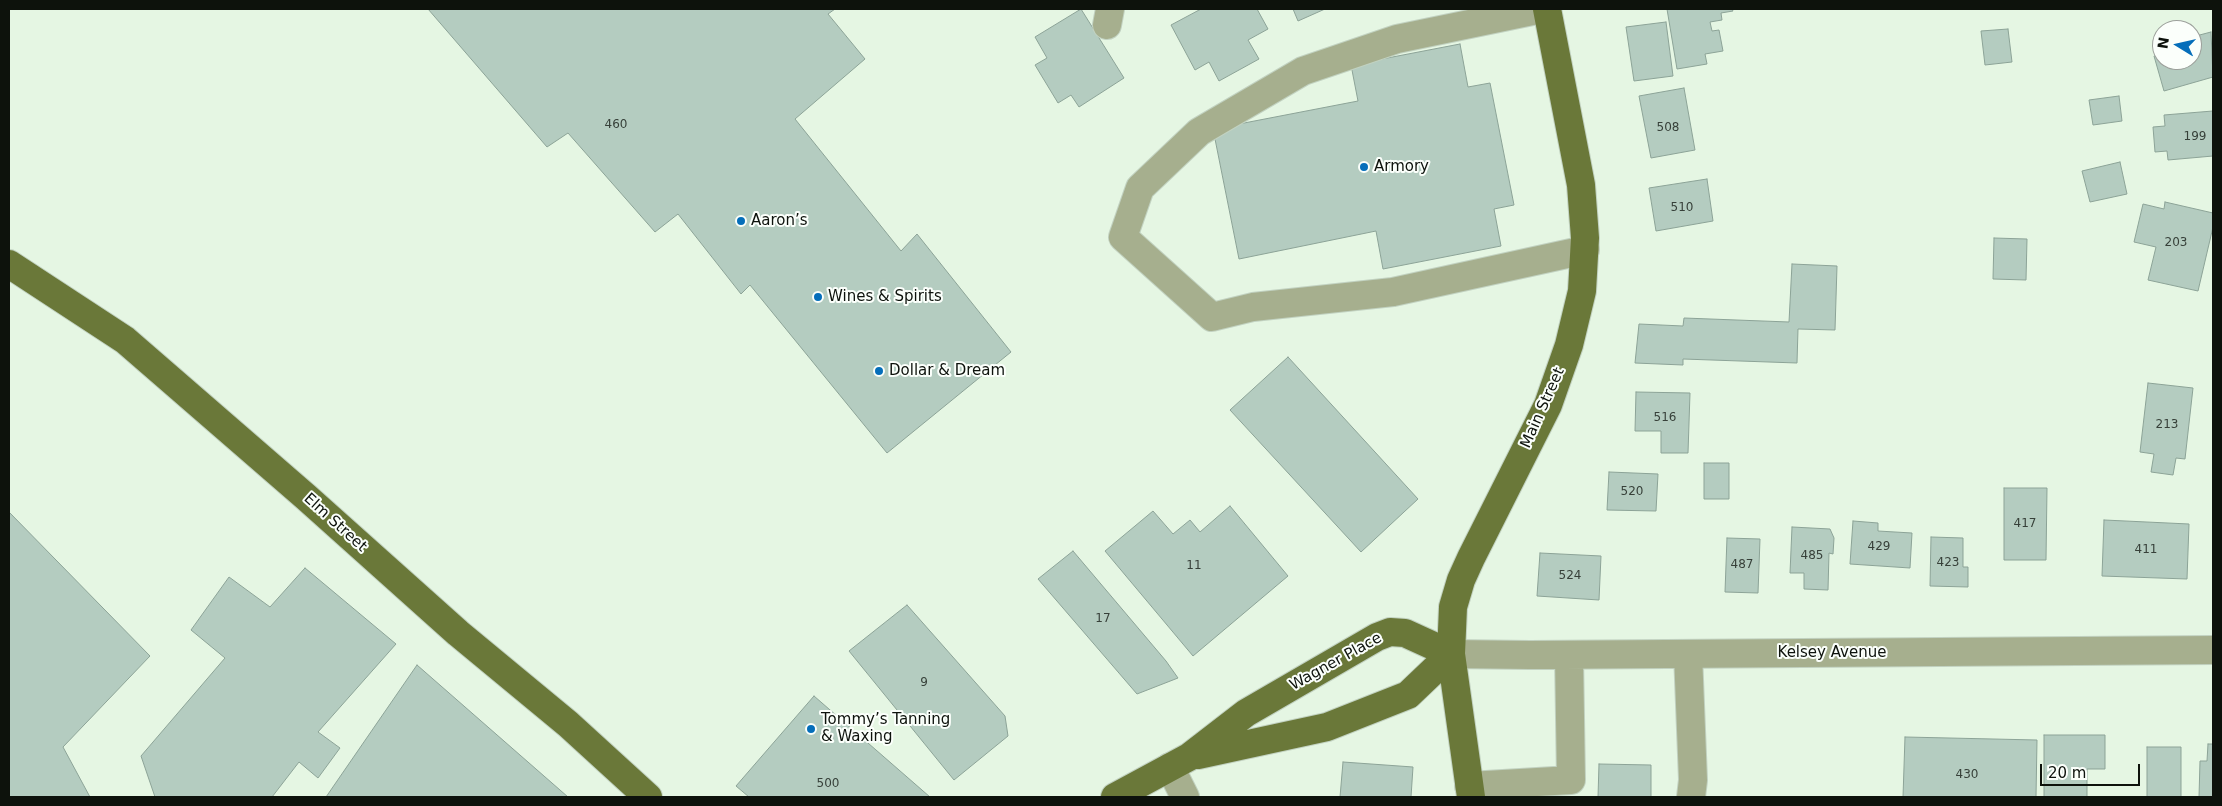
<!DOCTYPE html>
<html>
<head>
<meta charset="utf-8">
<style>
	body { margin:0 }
	#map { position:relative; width:2222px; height:806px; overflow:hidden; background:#e5f6e3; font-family:"DejaVu Sans",sans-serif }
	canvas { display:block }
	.frame { position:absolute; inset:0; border:10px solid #0d120c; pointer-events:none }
	.north { position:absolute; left:2152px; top:20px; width:50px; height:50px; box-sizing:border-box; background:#fbfffb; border:1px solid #9ca09b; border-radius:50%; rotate:279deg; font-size:14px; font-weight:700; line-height:20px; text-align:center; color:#0d120c }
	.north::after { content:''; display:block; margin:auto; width:18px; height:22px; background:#056eba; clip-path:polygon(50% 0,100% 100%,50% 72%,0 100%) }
	.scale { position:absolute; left:2040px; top:764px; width:100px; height:22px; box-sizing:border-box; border:2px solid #0d120c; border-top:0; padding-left:6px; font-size:15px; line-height:18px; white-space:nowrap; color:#0d120c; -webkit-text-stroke:4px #fbfffb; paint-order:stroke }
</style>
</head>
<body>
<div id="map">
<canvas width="2222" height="806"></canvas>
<div class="frame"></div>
<div class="north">N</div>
<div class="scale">20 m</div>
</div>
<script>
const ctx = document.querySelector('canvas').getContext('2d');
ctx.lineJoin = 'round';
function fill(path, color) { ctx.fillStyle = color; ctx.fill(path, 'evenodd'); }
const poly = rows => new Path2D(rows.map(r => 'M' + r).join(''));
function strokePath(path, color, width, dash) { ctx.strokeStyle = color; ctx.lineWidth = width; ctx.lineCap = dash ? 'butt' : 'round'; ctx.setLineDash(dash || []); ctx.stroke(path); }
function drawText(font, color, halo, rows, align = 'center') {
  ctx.font = font + ' "DejaVu Sans",sans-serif'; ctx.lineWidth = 4; ctx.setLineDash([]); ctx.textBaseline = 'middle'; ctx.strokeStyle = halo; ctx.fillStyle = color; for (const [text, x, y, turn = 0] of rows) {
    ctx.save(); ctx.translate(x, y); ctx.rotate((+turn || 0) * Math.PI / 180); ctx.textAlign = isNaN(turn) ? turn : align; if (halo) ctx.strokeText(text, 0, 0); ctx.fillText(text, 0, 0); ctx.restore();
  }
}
const building = poly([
	[428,9,835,9,828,14,865,59,795,119,901,251,917,234,1011,352,887,453,750,285,741,294,678,214,655,232,568,133,547,147,428,9],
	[1081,9,1124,78,1079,107,1071,95,1058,103,1035,65,1047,58,1035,37,1081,9],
	[1201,9,1257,9,1268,29,1248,40,1259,59,1219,81,1209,62,1195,70,1171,25,1201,9],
	[1293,9,1325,9,1298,21,1293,9],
	[1667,9,1732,9,1733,11,1721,13,1722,20,1710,22,1712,31,1719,30,1723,51,1705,54,1707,64,1677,69,1667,9],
	[1666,22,1673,76,1634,81,1626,27,1666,22],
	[2008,29,2012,62,1985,65,1981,31,2008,29],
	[2211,32,2213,77,2164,91,2154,56,2162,54,2162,60,2192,60,2192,37,2211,32],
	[1460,44,1468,87,1490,83,1514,205,1494,209,1501,246,1383,269,1376,231,1239,259,1213,129,1358,101,1351,65,1460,44],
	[1684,88,1695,150,1651,158,1639,96,1684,88],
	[2119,96,2122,121,2093,125,2089,100,2119,96],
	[2213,111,2213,156,2168,160,2167,151,2155,152,2153,127,2165,126,2164,115,2213,111],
	[2120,162,2127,194,2090,202,2082,171,2120,162],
	[1707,179,1713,221,1656,231,1649,188,1707,179],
	[2165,202,2213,213,2213,227,2198,291,2148,280,2156,247,2134,242,2143,204,2164,209,2165,202],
	[1994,238,2027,239,2026,280,1993,279,1994,238],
	[1792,264,1837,266,1835,330,1798,329,1797,363,1683,359,1683,365,1635,363,1639,324,1683,326,1684,318,1789,322,1792,264],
	[1288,357,1418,499,1361,552,1230,410,1288,357],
	[2148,383,2193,388,2185,459,2176,458,2173,475,2151,472,2154,454,2140,452,2148,383],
	[1636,392,1690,393,1688,453,1661,453,1661,431,1635,431,1636,392],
	[1704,463,1729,463,1729,499,1704,499,1704,463],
	[1609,472,1658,474,1656,511,1607,510,1609,472],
	[2004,488,2047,488,2046,560,2004,560,2004,488],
	[1230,506,1288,576,1193,656,1105,551,1153,511,1173,534,1190,520,1200,532,1230,506],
	[9,512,150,656,63,747,90,797,9,797,9,512],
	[2104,520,2189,524,2187,579,2102,576,2104,520],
	[1853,521,1878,523,1878,531,1912,533,1910,568,1850,564,1853,521],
	[1792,527,1830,529,1834,538,1833,554,1829,553,1828,590,1804,589,1804,573,1790,573,1792,527],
	[1931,537,1963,538,1963,567,1968,567,1968,587,1930,586,1931,537],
	[1727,538,1760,539,1758,593,1725,592,1727,538],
	[1073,551,1166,661,1178,678,1137,694,1038,579,1073,551],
	[1540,553,1601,556,1599,600,1537,596,1540,553],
	[305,568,396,644,318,732,340,748,318,778,299,762,272,797,155,797,141,756,225,658,191,630,229,577,270,607,305,568],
	[907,605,1005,716,1008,736,954,780,849,651,907,605],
	[417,665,568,797,326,797,417,665],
	[814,696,930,797,749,797,736,786,814,696],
	[2044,735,2105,735,2105,769,2087,769,2087,797,2044,797,2044,735],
	[1905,737,2037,740,2036,797,1903,797,1905,737],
	[2208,744,2213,744,2213,797,2199,797,2200,761,2207,761,2208,744],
	[2147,747,2181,747,2181,797,2147,797,2147,747],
	[1343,762,1413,767,1411,797,1340,797,1343,762],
	[1599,764,1651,765,1651,797,1598,797,1599,764]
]);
const minor = poly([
	[1542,9,1397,39,1303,71,1199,132,1140,188,1123,237,1212,317,1253,307,1393,292,1585,250],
	[1107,25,1110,9],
	[1451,654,1530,655,2213,650],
	[1688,654,1693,780,1691,797],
	[1170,767,1185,797],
	[1469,786,1571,780,1569,655]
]);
const major = poly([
	[9,264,125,340,306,497,458,633,568,724,648,797],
	[1198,755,1327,727,1408,695,1451,654],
	[1115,797,1189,757,1246,713,1377,637,1390,632,1405,633,1451,654],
	[1471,797,1451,654,1453,607,1461,580,1471,558,1548,405,1569,345,1582,291,1585,238,1581,185,1547,9]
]);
const markers = [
	[1364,167,5,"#056eba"],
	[741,221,5,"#056eba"],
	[818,297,5,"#056eba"],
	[879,371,5,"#056eba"],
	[811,729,5,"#056eba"]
];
const numberNames = [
	["460",616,125],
	["508",1668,128],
	["199",2195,137],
	["510",1682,208],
	["203",2176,243],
	["516",1665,418],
	["213",2167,425],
	["520",1632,492],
	["417",2025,524],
	["429",1879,547],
	["411",2146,550],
	["485",1812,556],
	["423",1948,563],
	["487",1742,565],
	["11",1194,566],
	["524",1570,576],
	["17",1103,619],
	["9",924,683],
	["430",1967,775],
	["500",828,784]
];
const poiNames = [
	["Armory",1374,167],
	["Aaron’s",751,221],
	["Wines & Spirits",828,297],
	["Dollar & Dream",889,371],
	["Tommy’s Tanning",821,720],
	["& Waxing",821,737]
];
const streetNames = [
	["Main Street",1543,408,-66],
	["Elm Street",335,523,42],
	["Kelsey Avenue",1832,653],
	["Wagner Place",1336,662,-29]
];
fill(building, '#b4ccc0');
strokePath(building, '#8ca397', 1);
strokePath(minor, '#c2d2c1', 30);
strokePath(major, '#c2d2c1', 30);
strokePath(minor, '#a6af8e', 28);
strokePath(major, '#6a7839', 28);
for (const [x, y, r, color] of markers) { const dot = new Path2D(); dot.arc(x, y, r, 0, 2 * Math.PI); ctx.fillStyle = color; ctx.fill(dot); strokePath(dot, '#fbfffb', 2); }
drawText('12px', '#374039', null, numberNames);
drawText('15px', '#0d120c', '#fbfffb', poiNames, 'left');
drawText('15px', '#0d120c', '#fbfffb', streetNames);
</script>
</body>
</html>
